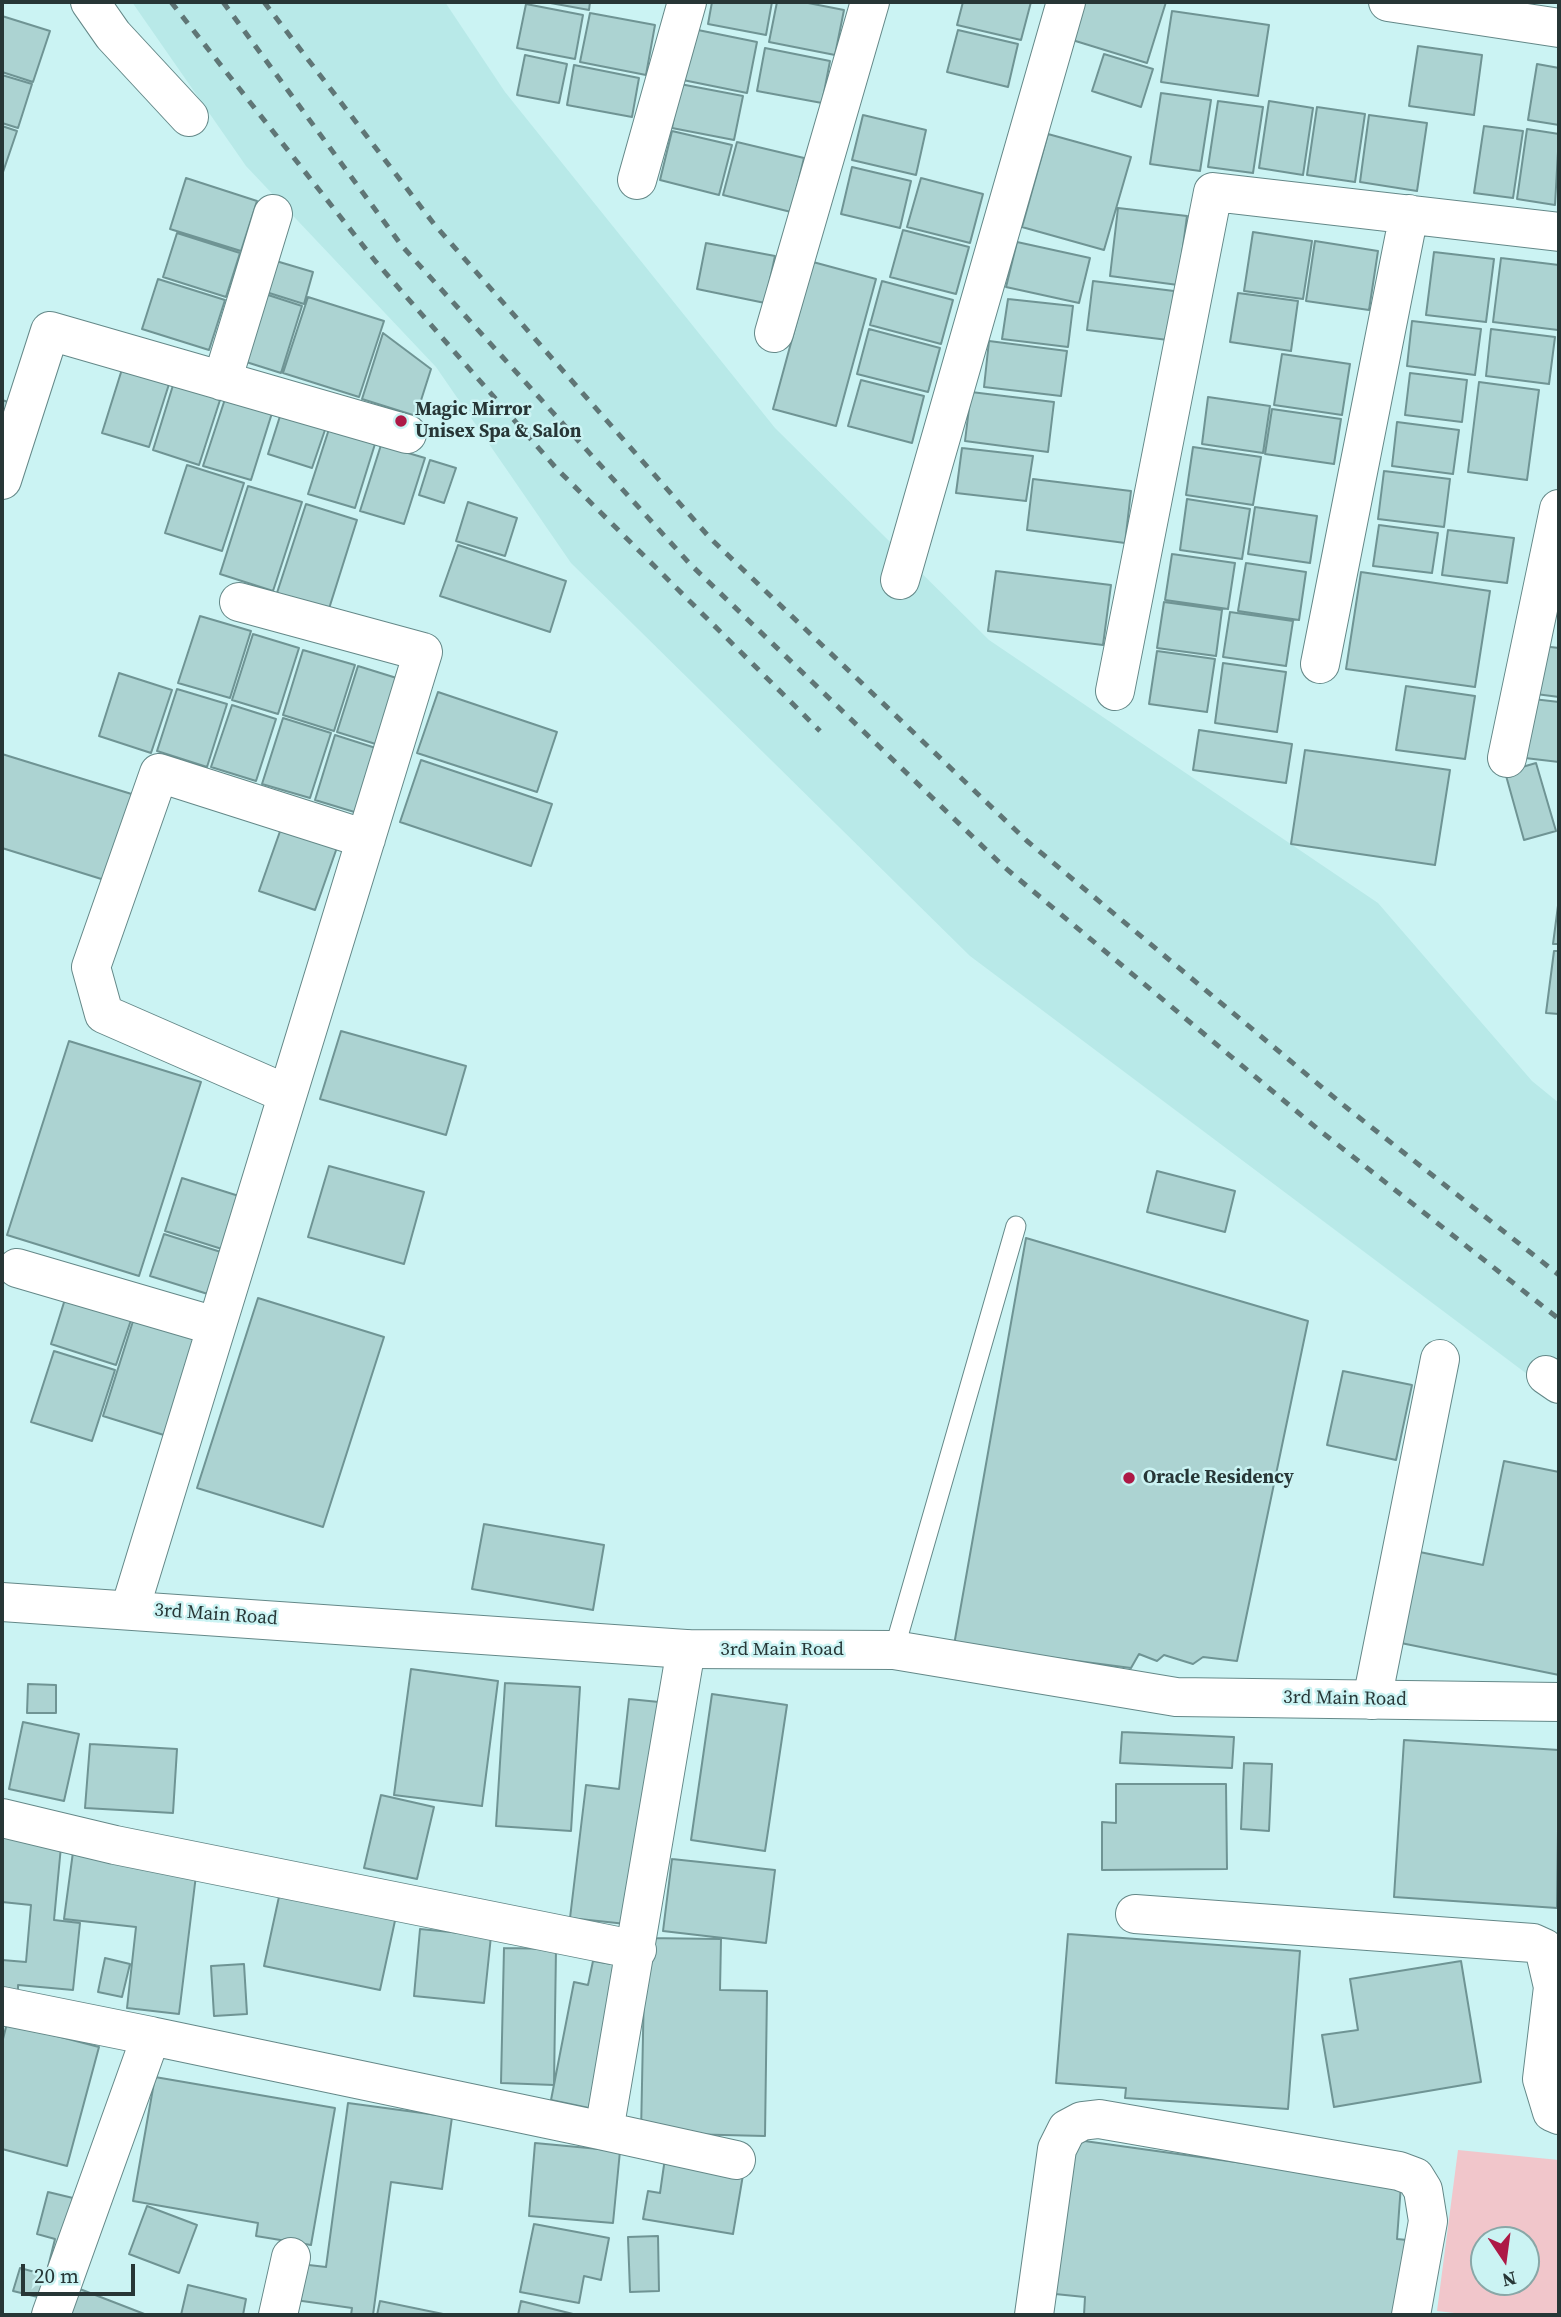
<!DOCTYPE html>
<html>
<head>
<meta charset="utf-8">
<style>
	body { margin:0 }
	#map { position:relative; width:1561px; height:2317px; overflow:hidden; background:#cbf3f3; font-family:"Source Serif 4",serif }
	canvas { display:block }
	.frame { position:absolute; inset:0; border:4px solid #273636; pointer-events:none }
	.north { position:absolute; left:1470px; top:2226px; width:70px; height:70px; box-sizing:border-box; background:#cbf3f3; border:2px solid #89a7a7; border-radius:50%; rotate:167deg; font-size:19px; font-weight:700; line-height:28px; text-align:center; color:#273636 }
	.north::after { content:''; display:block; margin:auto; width:24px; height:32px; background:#ad1946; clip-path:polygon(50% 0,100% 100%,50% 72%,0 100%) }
	.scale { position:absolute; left:21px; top:2264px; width:114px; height:32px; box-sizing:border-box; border:4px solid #273636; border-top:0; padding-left:9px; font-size:21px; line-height:24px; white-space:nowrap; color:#273636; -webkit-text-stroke:5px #cbf3f3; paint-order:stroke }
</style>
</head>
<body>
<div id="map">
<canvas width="1561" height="2317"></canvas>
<div class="frame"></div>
<div class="north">N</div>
<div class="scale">20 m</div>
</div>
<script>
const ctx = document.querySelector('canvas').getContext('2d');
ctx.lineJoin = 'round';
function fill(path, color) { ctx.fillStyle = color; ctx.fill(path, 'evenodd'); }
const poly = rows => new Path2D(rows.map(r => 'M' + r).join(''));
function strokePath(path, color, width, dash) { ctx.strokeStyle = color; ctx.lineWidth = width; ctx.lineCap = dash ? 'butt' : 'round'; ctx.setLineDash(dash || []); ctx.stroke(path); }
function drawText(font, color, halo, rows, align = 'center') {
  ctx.font = font + ' "Source Serif 4",serif'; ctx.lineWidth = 5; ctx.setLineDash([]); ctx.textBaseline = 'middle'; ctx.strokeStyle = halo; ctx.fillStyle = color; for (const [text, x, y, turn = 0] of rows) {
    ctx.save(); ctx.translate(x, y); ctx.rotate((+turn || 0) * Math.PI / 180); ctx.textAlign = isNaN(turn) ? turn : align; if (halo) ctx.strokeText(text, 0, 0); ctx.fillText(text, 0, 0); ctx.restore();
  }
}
const built = poly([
	[132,2,445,2,505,92,775,428,989,640,1378,903,1532,1081,1559,1103,1559,1398,970,956,571,563,436,367,246,166]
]);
const green = poly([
	[1458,2150,1559,2160,1559,2315,1472,2315,1437,2311],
	[1484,2240,1526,2240,1526,2282,1484,2282]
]);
const building = poly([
	[545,2,590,2,589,10,545,2],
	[712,2,772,2,766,35,708,24,712,2],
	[777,2,803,2,844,10,835,55,769,42,777,2],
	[963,2,1031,2,1021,40,957,25,963,2],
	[1080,2,1166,2,1147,63,1069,39,1080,2],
	[526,4,583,15,575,59,517,48,526,4],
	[1172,11,1269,25,1258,96,1161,82,1172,11],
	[590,13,655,25,646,75,580,62,590,13],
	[2,16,50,31,33,82,2,72,2,16],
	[693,29,757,42,747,93,683,80,693,29],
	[958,30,1018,44,1008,87,947,72,958,30],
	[1418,46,1482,55,1474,115,1409,106,1418,46],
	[765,48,830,61,822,103,757,91,765,48],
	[1104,54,1153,69,1141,107,1092,91,1104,54],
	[525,55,567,64,559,103,517,95,525,55],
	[1537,64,1559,68,1559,125,1528,120,1537,64],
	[574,65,639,78,632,117,567,105,574,65],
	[2,75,32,84,18,128,2,123,2,75],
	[680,84,743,96,734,140,672,128,680,84],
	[1161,93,1211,100,1200,171,1150,164,1161,93],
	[1218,101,1263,107,1253,173,1208,167,1218,101],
	[1269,101,1313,108,1303,175,1259,168,1269,101],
	[1317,107,1365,114,1355,182,1307,175,1317,107],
	[863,115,926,130,916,175,852,160,863,115],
	[1369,115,1427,123,1417,191,1360,182,1369,115],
	[2,126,17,131,2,175,2,126],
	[1484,126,1523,131,1513,198,1474,193,1484,126],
	[1527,129,1559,134,1555,205,1517,199,1527,129],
	[672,131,732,145,719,195,660,180,672,131],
	[1048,134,1131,157,1104,250,1022,227,1048,134],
	[737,142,804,158,791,212,723,195,737,142],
	[852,167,911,181,900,228,841,214,852,167],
	[186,178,257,201,241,251,170,229,186,178],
	[921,178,983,194,970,243,907,227,921,178],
	[1118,208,1187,216,1178,285,1110,276,1118,208],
	[903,230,969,247,956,294,890,277,903,230],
	[1253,232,1312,241,1303,299,1244,291,1253,232],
	[177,233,240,253,226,297,163,277,177,233],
	[1315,241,1378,251,1369,310,1306,301,1315,241],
	[1017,242,1090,258,1079,303,1006,287,1017,242],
	[706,243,775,256,765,303,697,289,706,243],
	[1434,252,1494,259,1486,322,1426,315,1434,252],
	[1501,258,1559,265,1558,330,1493,322,1501,258],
	[276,261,313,272,304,304,266,292,276,261],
	[813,262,876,279,836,426,773,409,813,262],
	[158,279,225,300,209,350,142,329,158,279],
	[882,281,953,300,941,344,870,325,882,281],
	[1093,281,1174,291,1168,340,1087,330,1093,281],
	[1238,293,1298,301,1291,351,1230,342,1238,293],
	[265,294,302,306,281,373,243,361,265,294],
	[308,297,384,321,359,397,283,373,308,297],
	[1008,299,1073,306,1068,347,1002,339,1008,299],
	[1412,321,1481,329,1475,375,1407,366,1412,321],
	[869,329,940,348,928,392,857,374,869,329],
	[1491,329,1555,337,1549,384,1486,376,1491,329],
	[383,333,431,369,416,416,362,399,383,333],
	[989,341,1067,351,1061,396,984,387,989,341],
	[1282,354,1350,364,1342,415,1274,405,1282,354],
	[123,366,170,381,149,447,102,433,123,366],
	[1410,373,1467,380,1462,422,1405,415,1410,373],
	[861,380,924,396,912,443,848,426,861,380],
	[174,382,221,397,199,465,153,450,174,382],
	[1479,382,1539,390,1527,480,1468,472,1479,382],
	[971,392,1054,402,1048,452,965,441,971,392],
	[1208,397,1270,406,1263,453,1202,444,1208,397],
	[225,399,272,413,251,480,203,466,225,399],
	[2,400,14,404,2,445,2,400],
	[1272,409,1341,419,1334,464,1265,454,1272,409],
	[281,413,326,427,312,468,268,454,281,413],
	[1397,422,1459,430,1453,474,1392,466,1397,422],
	[329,429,375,444,355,508,308,494,329,429],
	[381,445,425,458,404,524,360,511,381,445],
	[1193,447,1261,457,1253,505,1186,495,1193,447],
	[962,448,1033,456,1026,501,956,493,962,448],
	[430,460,456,468,444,503,419,495,430,460],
	[187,465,244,483,222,551,165,533,187,465],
	[1384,471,1450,479,1444,527,1378,519,1384,471],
	[1033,479,1131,491,1125,543,1027,530,1033,479],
	[248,486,302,502,273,591,220,574,248,486],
	[1187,499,1250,509,1242,559,1180,550,1187,499],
	[468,502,517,518,505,556,456,541,468,502],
	[306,504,357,520,327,615,275,599,306,504],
	[1255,507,1317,516,1310,563,1248,554,1255,507],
	[1379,525,1438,533,1432,573,1373,566,1379,525],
	[1448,530,1514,538,1507,583,1442,575,1448,530],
	[458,545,566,581,550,632,440,596,458,545],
	[1172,554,1235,563,1228,609,1165,600,1172,554],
	[1246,563,1306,572,1299,620,1238,611,1246,563],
	[996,571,1111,585,1103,645,988,631,996,571],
	[1361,572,1490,591,1475,687,1346,669,1361,572],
	[1164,602,1222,610,1216,656,1157,648,1164,602],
	[1230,612,1293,621,1286,666,1223,657,1230,612],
	[200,616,251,631,230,698,178,683,200,616],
	[253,634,299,648,278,714,232,700,253,634],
	[1542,646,1559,648,1559,697,1536,694,1542,646],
	[303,650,355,665,334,731,283,715,303,650],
	[1157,651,1215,659,1207,712,1149,704,1157,651],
	[1223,663,1286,672,1277,732,1215,723,1223,663],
	[358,666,403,680,382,746,337,732,358,666],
	[119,673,172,690,151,753,99,736,119,673],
	[1406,686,1475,696,1465,759,1396,750,1406,686],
	[177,689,227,704,207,767,157,751,177,689],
	[438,692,557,732,537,792,417,753,438,692],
	[1533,699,1559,702,1559,762,1525,758,1533,699],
	[232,705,276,719,256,781,211,767,232,705],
	[283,718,331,733,310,798,262,784,283,718],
	[1199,730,1292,744,1286,783,1193,770,1199,730],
	[335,735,382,750,361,814,315,800,335,735],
	[1305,750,1450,770,1435,865,1291,844,1305,750],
	[2,754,138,796,111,882,2,848,2,754],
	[421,760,552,804,531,866,400,822,421,760],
	[1536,763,1556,831,1524,840,1505,772,1536,763],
	[284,820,340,839,315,910,259,891,284,820],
	[1559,898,1559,944,1553,944,1559,898],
	[1554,951,1559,951,1559,1014,1546,1013,1554,951],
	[341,1031,466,1066,446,1135,320,1099,341,1031],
	[69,1041,201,1082,139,1276,7,1235,69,1041],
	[329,1166,424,1192,404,1264,308,1237,329,1166],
	[1157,1171,1235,1191,1225,1232,1147,1212,1157,1171],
	[182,1178,242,1197,225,1250,165,1231,182,1178],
	[164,1234,224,1253,211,1295,150,1276,164,1234],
	[1026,1238,1308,1321,1237,1661,1203,1657,1193,1664,1164,1655,1157,1661,1139,1654,1131,1668,954,1645,1026,1238],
	[66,1296,132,1317,116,1365,51,1344,66,1296],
	[258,1298,384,1337,323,1527,197,1488,258,1298],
	[134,1318,198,1338,167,1436,103,1416,134,1318],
	[54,1351,115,1370,92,1441,31,1422,54,1351],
	[1343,1371,1412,1385,1396,1460,1327,1445,1343,1371],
	[1504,1461,1559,1472,1559,1675,1391,1641,1410,1550,1483,1565,1504,1461],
	[484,1524,604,1545,593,1610,472,1589,484,1524],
	[411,1669,498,1681,482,1806,394,1795,411,1669],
	[505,1683,580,1687,571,1831,496,1826,505,1683],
	[28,1684,56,1685,56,1713,27,1713,28,1684],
	[712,1694,787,1705,765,1851,691,1840,712,1694],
	[629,1699,659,1702,626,1924,570,1918,586,1785,619,1789,629,1699],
	[23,1722,79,1734,64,1801,9,1789,23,1722],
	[1122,1732,1234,1737,1232,1768,1120,1763,1122,1732],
	[1404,1740,1559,1750,1557,1908,1394,1897,1404,1740],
	[90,1744,177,1749,173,1813,85,1808,90,1744],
	[1244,1763,1272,1764,1269,1831,1241,1829,1244,1763],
	[1116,1784,1226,1784,1227,1869,1102,1870,1102,1822,1116,1823,1116,1784],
	[381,1795,434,1807,417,1879,364,1868,381,1795],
	[2,1832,62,1836,54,1920,80,1923,73,1990,18,1985,18,2001,2,1998,2,1960,26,1962,31,1905,2,1902,2,1832],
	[73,1852,197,1867,179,2014,127,2008,136,1927,64,1919,73,1852],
	[672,1859,775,1870,766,1943,663,1931,672,1859],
	[280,1892,396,1916,380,1990,264,1966,280,1892],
	[420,1929,491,1936,484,2003,414,1996,420,1929],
	[1068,1934,1300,1951,1288,2109,1125,2098,1126,2088,1056,2083,1068,1934],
	[645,1938,721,1939,720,1990,767,1991,765,2136,641,2133,645,1938],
	[504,1948,556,1949,554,2085,501,2083,504,1948],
	[105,1958,130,1964,122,1997,98,1992,105,1958],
	[593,1961,617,1965,589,2108,551,2100,574,1982,588,1985,593,1961],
	[1461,1961,1481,2082,1334,2107,1322,2035,1358,2030,1350,1979,1461,1961],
	[244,1964,247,2014,214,2016,211,1966,244,1964],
	[7,2023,99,2047,67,2166,2,2149,2,2043,7,2023],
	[155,2077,335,2108,311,2245,256,2236,258,2223,133,2201,155,2077],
	[348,2103,452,2117,442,2189,391,2182,373,2315,351,2315,352,2308,295,2300,300,2264,326,2267,348,2103],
	[1070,2139,1401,2185,1397,2239,1407,2240,1400,2315,1084,2315,1085,2297,1045,2293,1070,2139],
	[535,2143,620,2151,613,2223,529,2216,535,2143],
	[666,2151,745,2163,733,2234,643,2219,648,2191,660,2193,666,2151],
	[48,2192,73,2198,46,2299,13,2291,20,2268,46,2275,55,2239,37,2234,48,2192],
	[147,2206,197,2225,179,2273,129,2254,147,2206],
	[534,2224,609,2238,601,2280,584,2276,579,2303,520,2292,534,2224],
	[658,2236,659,2291,630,2292,628,2237,658,2236],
	[188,2285,246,2299,243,2315,181,2315,188,2285],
	[72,2286,147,2315,60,2315,72,2286],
	[380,2301,448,2315,377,2315,380,2301],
	[521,2301,573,2314,572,2315,518,2315,521,2301]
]);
const service = poly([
	[894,1650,1016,1226]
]);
const minor = poly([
	[90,2,113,35,189,117],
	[1388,2,1559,28],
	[637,180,687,2],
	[774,333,870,2],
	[222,381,273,214],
	[2,480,50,331,407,434],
	[900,580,1066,2],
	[1320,664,1409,214],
	[1115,691,1213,192,1559,232],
	[1507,758,1559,509],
	[287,1094,104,1014,91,967,159,773,366,839],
	[17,1268,215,1326],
	[1546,1375,1559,1384],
	[130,1609,423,652,239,602],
	[1372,1700,1440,1359],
	[2,1818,115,1845,637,1950],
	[1135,1914,1533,1943,1544,1948,1553,1987,1542,2079,1552,2112,1559,2115],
	[2,2006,151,2036],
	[604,2131,736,2160],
	[51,2315,151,2036,604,2131,686,1649],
	[278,2315,291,2257],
	[1034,2315,1057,2149,1067,2129,1082,2121,1099,2119,1399,2171,1415,2177,1423,2190,1428,2221,1411,2315]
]);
const tertiary = poly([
	[2,1602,686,1649,894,1650,1176,1697,1559,1702]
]);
const rail = poly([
	[171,2,376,262,556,468,820,731],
	[223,2,402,246,690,564,1003,866,1319,1130,1559,1319],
	[264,2,434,224,710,538,1027,841,1342,1104,1559,1275]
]);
const markers = [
	[401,421,7,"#ad1946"],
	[1129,1478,7,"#ad1946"]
];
const poiNames = [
	["Magic Mirror",415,410],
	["Unisex Spa & Salon",415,432],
	["Oracle Residency",1143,1478]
];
const streetNames = [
	["3rd Main Road",216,1615,4],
	["3rd Main Road",782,1650],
	["3rd Main Road",1345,1699,1]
];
fill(built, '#b8e9e8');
fill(green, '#f1c6cb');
fill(building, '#acd3d2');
strokePath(building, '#6f9494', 2);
strokePath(service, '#648888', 21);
strokePath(minor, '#648888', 40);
strokePath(tertiary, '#648888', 40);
strokePath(service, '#fff', 19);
strokePath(minor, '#fff', 38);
strokePath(tertiary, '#fff', 38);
strokePath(rail, '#5f7676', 5, [9, 9]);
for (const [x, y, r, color] of markers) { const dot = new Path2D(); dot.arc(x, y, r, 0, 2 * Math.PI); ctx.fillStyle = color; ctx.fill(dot); strokePath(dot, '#cbf3f3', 2.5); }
drawText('bold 19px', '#273636', '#cbf3f3', poiNames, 'left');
drawText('19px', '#273636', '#cbf3f3', streetNames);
</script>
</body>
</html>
